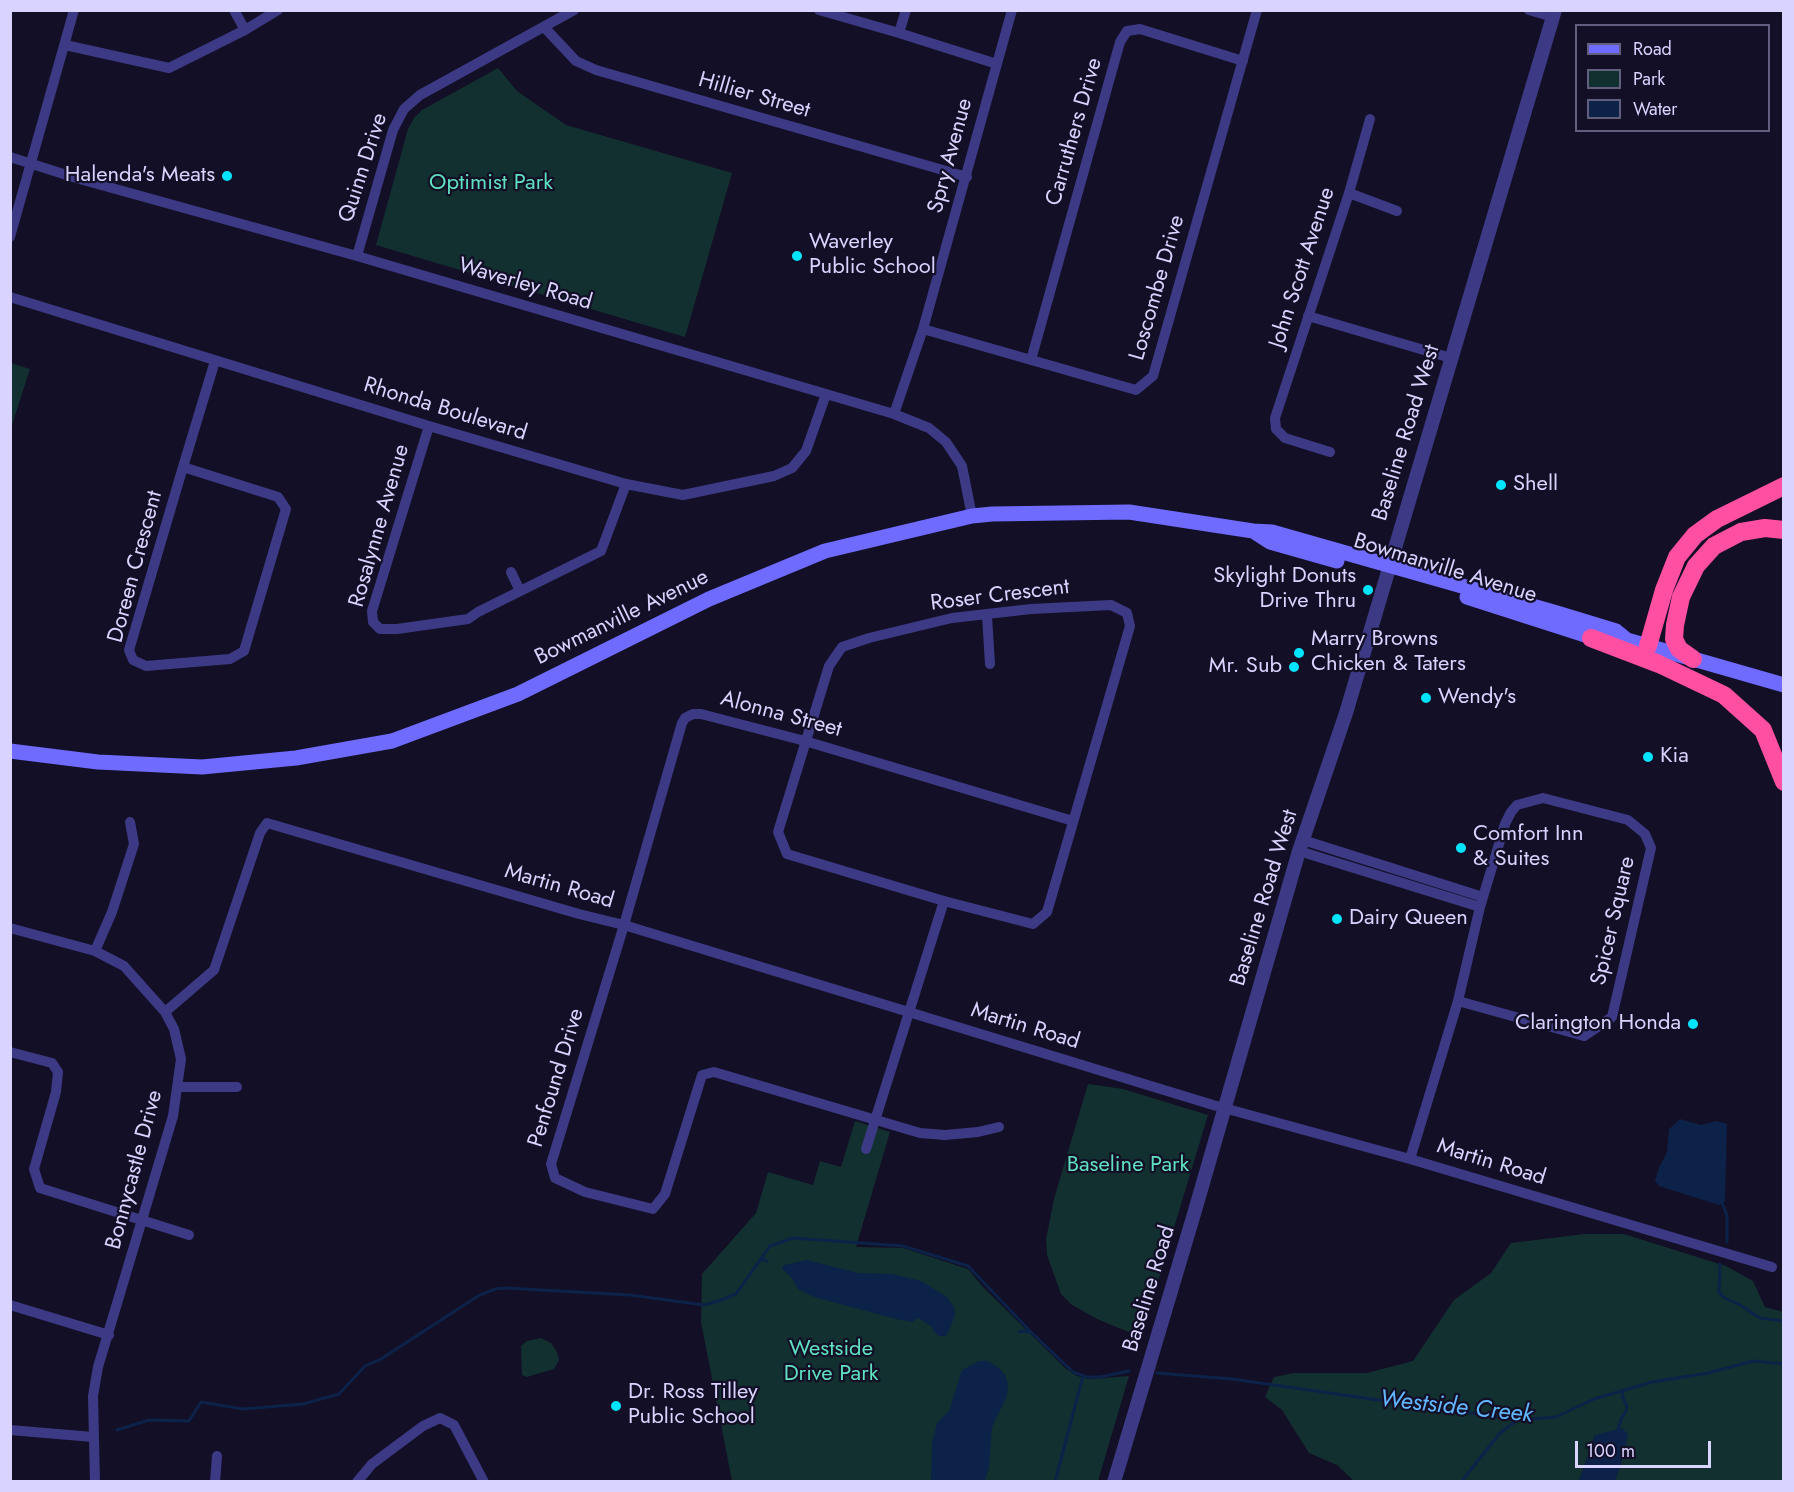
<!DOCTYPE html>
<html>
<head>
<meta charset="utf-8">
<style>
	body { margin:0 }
	#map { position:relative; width:1794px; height:1492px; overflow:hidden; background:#130f26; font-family:Jost,sans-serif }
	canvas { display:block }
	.frame { position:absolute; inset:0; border:12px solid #d9d4ff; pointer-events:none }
	.legend { position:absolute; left:1575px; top:24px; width:195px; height:108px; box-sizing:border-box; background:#130f26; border:2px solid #625e7d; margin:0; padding:8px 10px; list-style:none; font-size:18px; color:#d9d4ff }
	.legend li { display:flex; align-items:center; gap:12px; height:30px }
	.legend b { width:30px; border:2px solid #625e7d }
	.scale { position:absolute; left:1575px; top:1441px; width:136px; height:27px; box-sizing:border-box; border:3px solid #d9d4ff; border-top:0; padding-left:8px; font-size:18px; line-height:21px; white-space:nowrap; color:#d9d4ff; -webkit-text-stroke:4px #130f26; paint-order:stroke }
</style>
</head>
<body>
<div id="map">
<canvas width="1794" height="1492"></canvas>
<div class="frame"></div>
<ul class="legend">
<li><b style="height:8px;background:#6f6bff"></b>Road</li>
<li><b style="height:16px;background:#12302f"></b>Park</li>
<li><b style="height:16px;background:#0c2248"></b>Water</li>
</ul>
<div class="scale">100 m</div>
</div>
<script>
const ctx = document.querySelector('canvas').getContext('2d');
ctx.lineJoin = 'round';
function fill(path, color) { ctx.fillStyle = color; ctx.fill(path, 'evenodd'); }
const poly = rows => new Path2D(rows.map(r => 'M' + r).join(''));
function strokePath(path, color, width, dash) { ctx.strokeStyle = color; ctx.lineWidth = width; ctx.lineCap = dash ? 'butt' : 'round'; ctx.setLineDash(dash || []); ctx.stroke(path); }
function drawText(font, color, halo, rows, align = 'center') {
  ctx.font = font + ' Jost,sans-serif'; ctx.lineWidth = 4.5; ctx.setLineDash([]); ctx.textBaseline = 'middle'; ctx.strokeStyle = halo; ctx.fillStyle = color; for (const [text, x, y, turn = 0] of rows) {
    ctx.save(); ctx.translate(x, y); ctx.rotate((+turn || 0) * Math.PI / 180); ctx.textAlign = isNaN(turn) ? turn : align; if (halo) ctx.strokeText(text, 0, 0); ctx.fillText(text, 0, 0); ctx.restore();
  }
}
const green = poly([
	[498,68,517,91,566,125,732,173,685,337,376,245,408,129,414,118,422,110],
	[11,363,30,369,11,428,10,363],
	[1088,1084,1123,1089,1208,1115,1141,1337,1097,1319,1072,1305,1061,1294,1047,1255,1046,1239,1054,1199],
	[855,1121,890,1132,856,1247,903,1248,968,1269,983,1287,1065,1368,1077,1376,1090,1379,1129,1376,1098,1481,732,1481,701,1322,702,1274,756,1213,768,1172,813,1185,820,1161,841,1167],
	[1584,1234,1624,1234,1726,1266,1753,1281,1765,1307,1783,1312,1783,1481,1615,1481,1624,1454,1595,1435,1579,1481,1354,1481,1337,1465,1309,1453,1282,1410,1265,1397,1274,1377,1294,1373,1367,1373,1413,1361,1454,1300,1491,1273,1511,1243],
	[541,1338,551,1343,557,1352,559,1360,554,1369,527,1377,522,1375,521,1346,527,1341]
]);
const water = poly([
	[1680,1119,1701,1125,1717,1121,1727,1124,1725,1201,1719,1205,1659,1186,1655,1181,1658,1170,1667,1152,1669,1129],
	[807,1260,858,1273,892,1274,921,1281,947,1297,954,1307,955,1315,949,1331,947,1333,947,1336,939,1336,935,1333,931,1326,918,1318,912,1322,896,1319,814,1297,798,1289,792,1278,782,1269,784,1265],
	[979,1361,987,1361,998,1367,1005,1375,1008,1384,1007,1396,992,1427,989,1468,985,1481,931,1481,932,1443,937,1423,949,1411,962,1370],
	[1622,1428,1628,1434,1624,1454,1615,1481,1579,1481,1595,1435]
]);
const stream = poly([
	[1722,1203,1727,1215,1727,1242],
	[761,1259,767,1261],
	[1720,1264,1719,1292,1723,1297,1740,1305,1760,1318,1784,1321],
	[1019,1332,1025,1331,1032,1333,1073,1372,1087,1377,1100,1377,1129,1371],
	[1157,1373,1232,1379,1518,1420,1556,1417,1594,1399,1652,1382,1708,1373,1753,1361,1784,1364],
	[1618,1429,1621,1419,1626,1411,1627,1407,1622,1395,1623,1391],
	[117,1430,149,1420,189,1421,201,1402,243,1409,303,1404,339,1394,365,1366,381,1359,478,1296,495,1289,506,1288,630,1295,704,1305,719,1301,736,1294,770,1246,793,1238,903,1246,968,1266,1032,1333],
	[1055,1482,1083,1376],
	[1461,1482,1500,1433,1516,1421]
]);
const minor = poly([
	[234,10,245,30],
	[819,10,899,33,997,64],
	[1529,10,1553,17],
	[544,27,576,61,596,70,967,177],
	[899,33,906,10],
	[65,45,169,68,245,30,278,10],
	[10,157,76,178,357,256,894,414,929,428,946,442,962,466,972,516],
	[1349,193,1397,211],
	[10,237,74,10],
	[357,256,393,130,404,109,420,95,574,10],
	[10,297,429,426,626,484,683,495,774,476,792,468,806,451,826,394],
	[1308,316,1451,358],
	[923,329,1136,390,1153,376,1257,10],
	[1031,360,1120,42,1127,31,1140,29,1243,61],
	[894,414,923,329,1012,10],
	[429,426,372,611,373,622,380,629,397,629,468,619,478,612,601,551,626,484],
	[1330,452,1285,438,1276,429,1275,418,1349,193,1370,119],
	[183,467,278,497,286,509,244,651,230,659,146,666,133,660,129,650,183,467,215,361],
	[511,572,520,591],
	[1111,605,1127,613,1130,626,1047,912,1033,924,944,901,787,854,778,832,829,666,842,647,869,638,952,618,1031,609,1111,605],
	[987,616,990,664],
	[1543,798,1628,820,1645,834,1651,848,1612,1017,1584,1036,1458,1001,1480,907,1505,824,1511,812,1517,805,1543,798],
	[1303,840,1483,897],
	[1299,851,1480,907],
	[10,928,95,951,124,966,165,1012,174,1029,181,1059,173,1116,98,1367,93,1396,95,1482],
	[95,951,112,912,134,844,130,822],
	[165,1012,214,970,260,833,267,823,579,914,624,925,1213,1105,1410,1159,1772,1267],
	[10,1052,52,1063,58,1072,56,1092,34,1169,40,1188,189,1235],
	[178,1087,237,1087],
	[999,1127,978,1132,945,1135,920,1133,714,1072,702,1075,665,1194,653,1209,585,1192,555,1178,551,1164,624,925,682,723,685,718,693,714,701,714,805,741,1073,821],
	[866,1149,944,901],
	[1410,1159,1458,1001],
	[10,1305,109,1335],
	[10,1430,93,1437],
	[215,1482,217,1456],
	[357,1482,372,1464,423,1426,440,1418,454,1425,484,1482]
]);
const tertiary = poly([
	[1114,1482,1194,1214,1299,851,1346,713,1555,10]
]);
const secondary = poly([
	[1253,531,1270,542,1337,561],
	[1467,597,1601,640],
	[10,751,98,762,202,767,296,758,392,741,518,694,709,599,825,551,972,516,992,514,1129,512,1253,531,1272,532,1557,613,1616,631,1627,640,1784,685]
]);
const motorway = poly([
	[1591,638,1659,664,1724,695,1763,730,1784,782],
	[1648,646,1664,590,1677,557,1695,535,1717,519,1784,486],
	[1693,659,1679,649,1674,639,1675,625,1681,597,1696,566,1714,546,1741,532,1765,528,1784,530]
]);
const markers = [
	[227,176,6,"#00e5ff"],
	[797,256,6,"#00e5ff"],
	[1501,485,6,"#00e5ff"],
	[1368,590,6,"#00e5ff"],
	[1299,653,6,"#00e5ff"],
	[1294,667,6,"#00e5ff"],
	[1426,698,6,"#00e5ff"],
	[1648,757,6,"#00e5ff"],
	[1461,848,6,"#00e5ff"],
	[1337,919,6,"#00e5ff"],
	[1693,1024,6,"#00e5ff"],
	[616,1406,6,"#00e5ff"]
];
const streetNames = [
	["Hillier Street",754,96,16],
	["Carruthers Drive",1075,132,-74],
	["Spry Avenue",951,156,-75],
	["Quinn Drive",364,168,-72],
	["John Scott Avenue",1303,268,-72],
	["Waverley Road",525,285,16],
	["Loscombe Drive",1158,288,-74],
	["Rhonda Boulevard",445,410,17],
	["Baseline Road West",1407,433,-73],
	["Rosalynne Avenue",380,526,-74],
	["Doreen Crescent",136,567,-75],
	["Bowmanville Avenue",1445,569,17],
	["Roser Crescent",1000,596,-7],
	["Bowmanville Avenue",622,618,-26],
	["Alonna Street",781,715,15],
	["Martin Road",559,887,16],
	["Baseline Road West",1265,898,-73],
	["Spicer Square",1614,921,-77],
	["Martin Road",1025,1027,17],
	["Penfound Drive",557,1078,-73],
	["Martin Road",1491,1163,17],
	["Bonnycastle Drive",135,1170,-75],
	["Baseline Road",1150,1289,-73]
];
const poiNames = [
	["Halenda's Meats",215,176,"right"],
	["Waverley",809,243],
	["Public School",809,268],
	["Shell",1513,485],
	["Skylight Donuts",1356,577,"right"],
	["Drive Thru",1356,602,"right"],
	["Marry Browns",1311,640],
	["Chicken & Taters",1311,665],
	["Mr. Sub",1282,667,"right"],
	["Wendy's",1438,698],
	["Kia",1660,757],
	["Comfort Inn",1473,835],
	["& Suites",1473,860],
	["Dairy Queen",1349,919],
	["Clarington Honda",1681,1024,"right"],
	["Dr. Ross Tilley",628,1393],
	["Public School",628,1418]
];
const parkNames = [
	["Optimist Park",491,184],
	["Baseline Park",1128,1166],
	["Westside",831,1350],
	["Drive Park",831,1375]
];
const waterNames = [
	["Westside Creek",1456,1408,6]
];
fill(green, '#12302f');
fill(water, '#0c2248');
strokePath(stream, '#0c2248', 3);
strokePath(minor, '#3d3a85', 10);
strokePath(tertiary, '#3d3a85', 14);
strokePath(secondary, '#6f6bff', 15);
strokePath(motorway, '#ff4fa3', 18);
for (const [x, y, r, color] of markers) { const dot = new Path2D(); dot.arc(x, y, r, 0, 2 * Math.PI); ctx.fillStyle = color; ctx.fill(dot); strokePath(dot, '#130f26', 2); }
drawText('22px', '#d9d4ff', '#130f26', streetNames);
drawText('22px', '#d9d4ff', '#130f26', poiNames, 'left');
drawText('22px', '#5fe0c0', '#130f26', parkNames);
drawText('italic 24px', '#62b6ff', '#130f26', waterNames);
</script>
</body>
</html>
